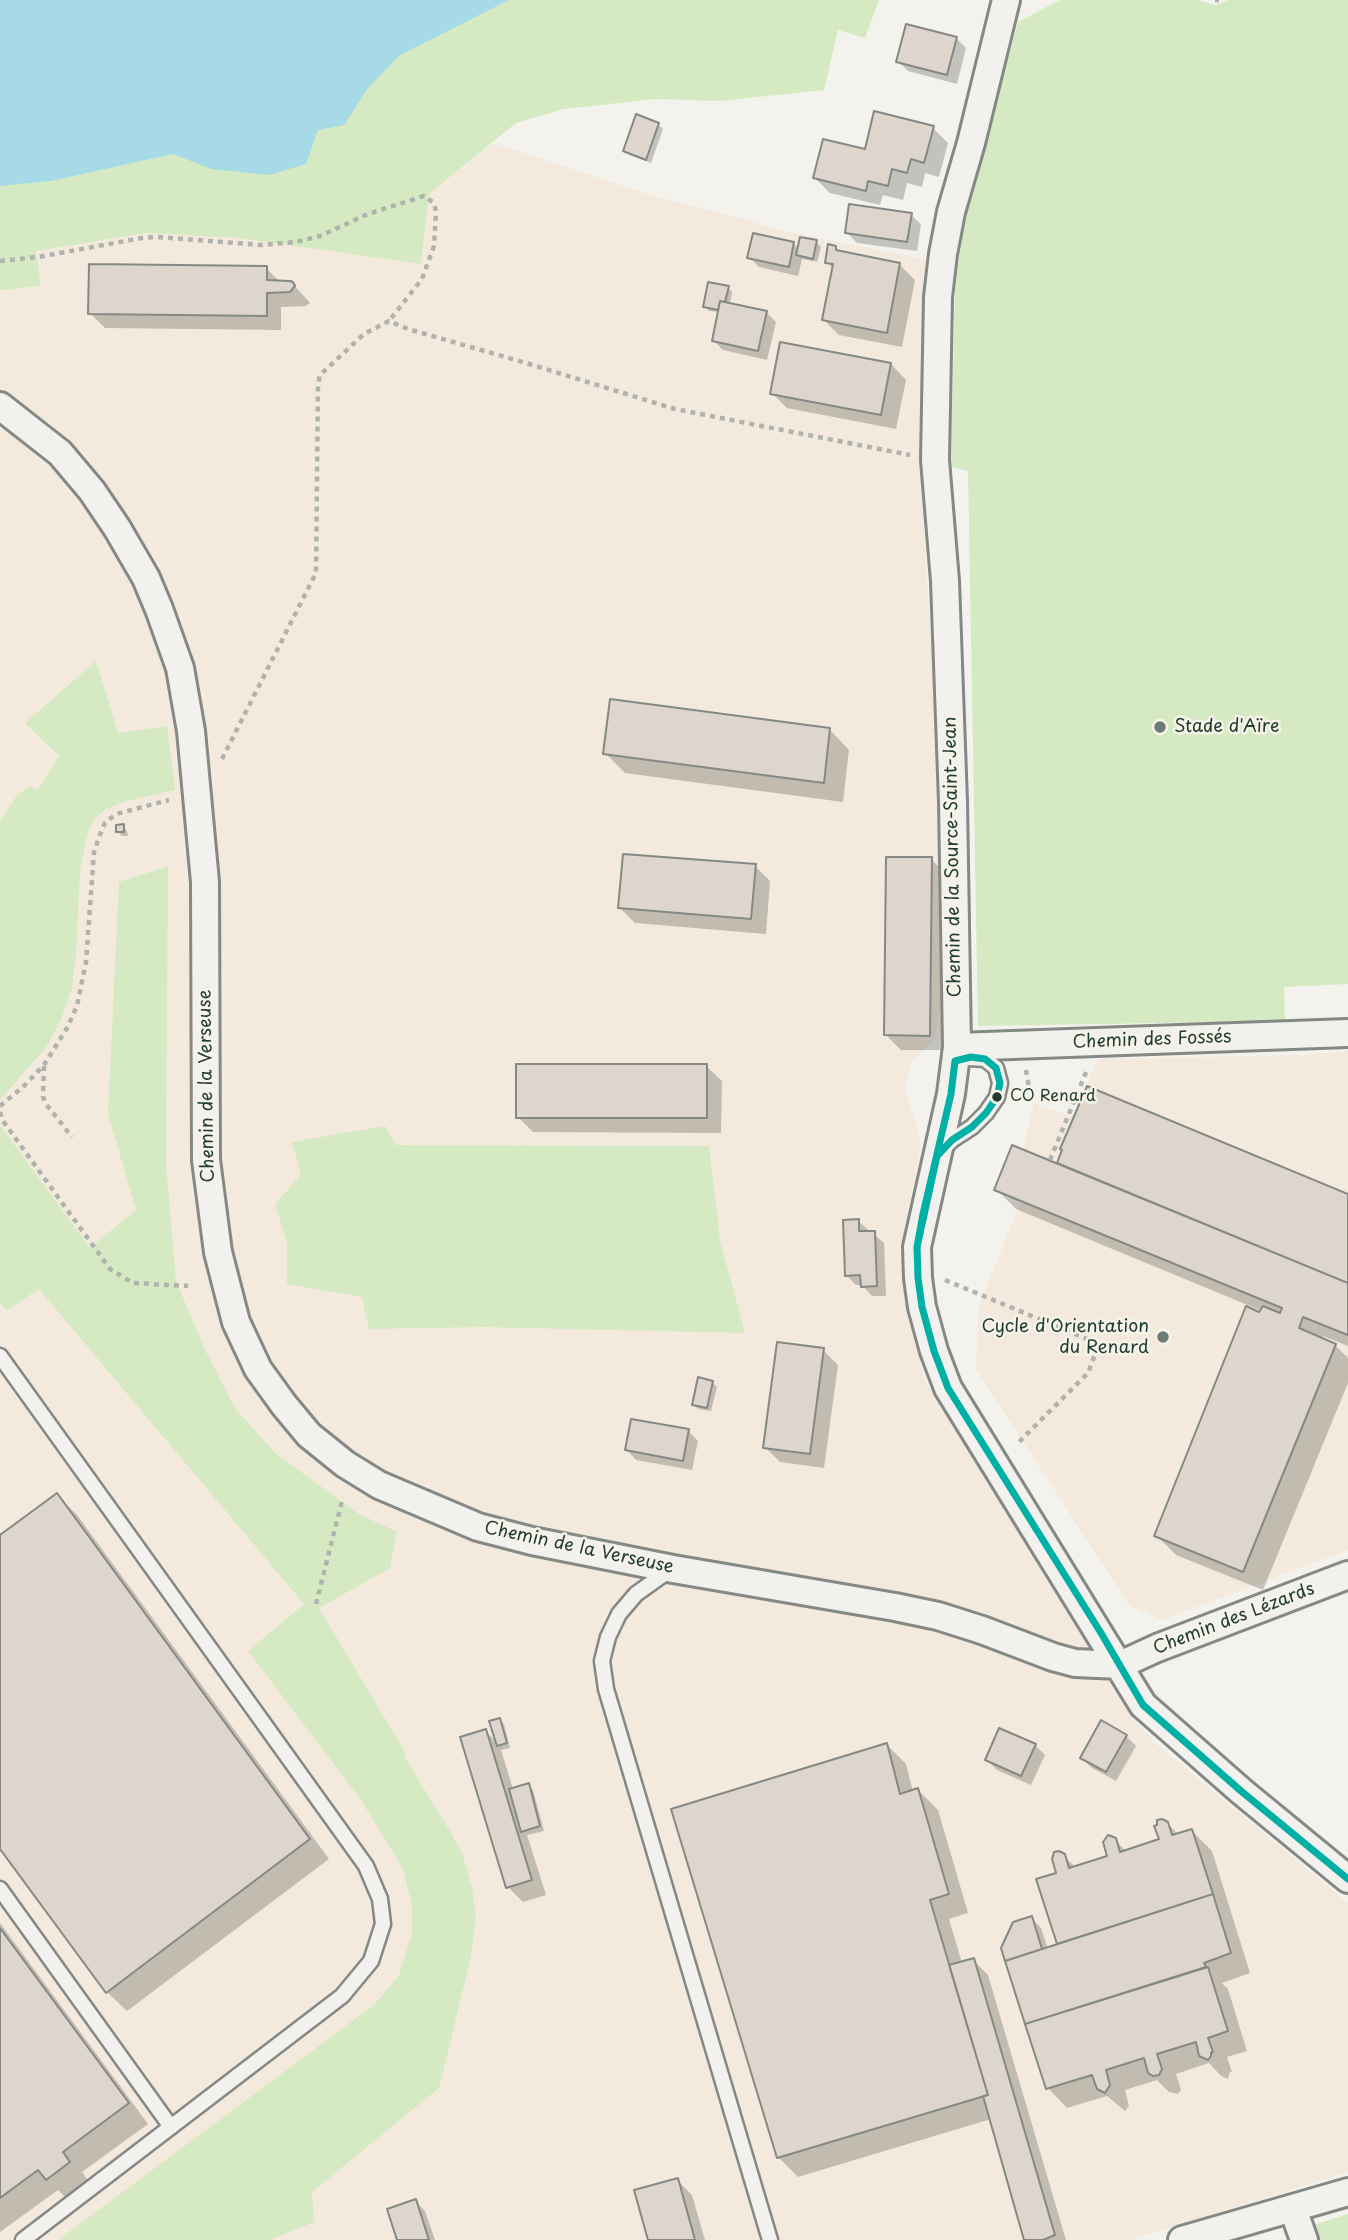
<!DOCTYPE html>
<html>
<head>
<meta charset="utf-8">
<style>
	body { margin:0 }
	canvas { display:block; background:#f4f2ec }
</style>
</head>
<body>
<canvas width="1348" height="2240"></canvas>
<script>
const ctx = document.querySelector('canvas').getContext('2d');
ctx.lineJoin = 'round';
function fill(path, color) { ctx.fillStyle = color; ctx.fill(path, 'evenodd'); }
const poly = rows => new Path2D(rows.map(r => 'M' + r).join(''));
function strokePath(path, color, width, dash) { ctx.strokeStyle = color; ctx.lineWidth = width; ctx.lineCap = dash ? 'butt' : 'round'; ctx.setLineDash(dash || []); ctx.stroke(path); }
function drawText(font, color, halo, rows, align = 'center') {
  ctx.font = font + ' "Playpen Sans",sans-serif'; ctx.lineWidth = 5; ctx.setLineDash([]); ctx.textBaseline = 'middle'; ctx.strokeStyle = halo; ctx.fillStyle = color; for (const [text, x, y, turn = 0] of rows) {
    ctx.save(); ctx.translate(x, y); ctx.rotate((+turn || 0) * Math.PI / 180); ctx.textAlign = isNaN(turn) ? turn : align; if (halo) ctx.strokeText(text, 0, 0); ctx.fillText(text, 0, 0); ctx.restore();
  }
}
const built = poly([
	[493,143,650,195,745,219,770,228,928,260,920,456,936,729,940,1008,935,1038,911,1063,905,1084,907,1096,916,1122,921,1147,905,1223,903,1286,925,1381,1129,1714,1155,1743,1348,1903,1348,2172,1131,2240,0,2240,0,290,41,286,35,251,146,233,239,238,429,194],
	[1348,1051,1348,1550,1162,1620,1129,1605,976,1369,979,1306,1021,1201,994,1190,1012,1145,1023,1148,1034,1103,1073,1117,1098,1059,1305,1055]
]);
const green = poly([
	[454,0,879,0,865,38,838,30,824,90,720,101,655,99,564,109,516,123,429,194,421,264,239,238,146,233,36,251,41,286,0,290,0,144],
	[1060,0,1198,0,1216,5,1228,0,1348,0,1348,984,1284,987,1285,1021,978,1026,968,471,951,467,955,289,964,224,1018,22],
	[96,661,118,733,167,726,175,790,126,801,106,809,93,820,87,836,80,870,76,954,72,988,61,1020,47,1046,0,1100,0,821,17,795,30,786,38,790,59,756,25,723],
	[168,866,166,1164,176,1281,205,1350,235,1408,275,1453,359,1514,397,1532,390,1568,319,1608,405,1752,405,1758,450,1831,462,1853,472,1887,476,1920,470,1961,439,2088,312,2192,314,2222,270,2240,58,2240,374,2005,399,1975,412,1933,412,1906,403,1870,394,1854,361,1800,248,1651,304,1604,39,1289,6,1311,0,1302,0,1125,90,1248,136,1210,108,1114,119,882],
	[385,1126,396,1145,709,1146,720,1240,745,1333,482,1327,369,1329,362,1297,287,1284,287,1243,275,1204,301,1175,292,1142],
	[1348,2214,1348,2240,1315,2240,1310,2226]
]);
const water = poly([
	[0,0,509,0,400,55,368,88,344,125,318,130,306,164,269,175,211,169,173,154,51,181,0,186]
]);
const shadow = poly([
	[956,38,966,48,957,84,908,71,898,61],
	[658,124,663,129,651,163,629,155,625,151],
	[933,128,948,143,939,177,925,173,922,187,907,183,903,200,883,195,880,205,830,193,815,178,867,151],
	[911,215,921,224,917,251,857,243,847,233],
	[816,242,821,247,817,262,802,259,798,276,759,267,749,257,794,244,799,249],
	[836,248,841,253,900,265,915,280,902,347,839,335,824,320,834,269,827,262],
	[266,268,280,282,292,283,310,303,306,306,281,307,281,330,105,328,90,313],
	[728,288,732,292,730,304,766,312,776,322,767,360,723,350,713,340,719,312,709,311,705,306],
	[891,364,906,380,896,429,787,408,772,393],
	[830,730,849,750,843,802,625,773,605,753],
	[123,826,127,831,128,836,122,836,118,832],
	[931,859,946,874,944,1050,901,1050,886,1035],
	[755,866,770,881,766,934,635,923,620,908],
	[706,1066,722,1081,721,1133,533,1132,518,1117],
	[1064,1150,1348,1196,1348,1346,1323,1336,1321,1339,1335,1345,1348,1358,1348,1383,1263,1590,1176,1555,1156,1535,1262,1311,1016,1209,996,1189,1058,1165],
	[858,1221,884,1243,886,1296,872,1296,862,1285,856,1285,846,1275],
	[823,1350,838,1365,824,1468,780,1462,765,1447],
	[712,1382,717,1387,711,1411,698,1409,694,1404],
	[688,1431,698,1441,692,1470,636,1460,627,1450],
	[57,1495,77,1515,329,1859,127,2011,107,1992,0,1846,0,1537],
	[499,1720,504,1724,510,1748,501,1750,513,1789,528,1785,533,1790,544,1831,527,1835,546,1895,523,1902,508,1887,485,1731,498,1743],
	[1126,1736,1136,1746,1116,1781,1092,1768,1082,1758],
	[887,1745,906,1764,913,1792,918,1790,938,1810,968,1913,949,1919,962,1963,973,1960,988,1975,1066,2240,1026,2240,991,2119,798,2177,778,2157],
	[1035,1745,1045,1755,1031,1785,997,1770,987,1760],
	[1167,1823,1179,1835,1192,1831,1212,1851,1250,1973,1222,1983,1228,1989,1247,2051,1227,2057,1232,2072,1230,2072,1228,2079,1221,2076,1209,2063,1176,2074,1181,2090,1178,2094,1169,2092,1157,2080,1125,2090,1129,2106,1125,2111,1107,2096,1067,2108,1048,2088,1003,1948,1031,1918,1041,1928,1048,1949,1059,1945,1038,1880,1058,1874,1064,1856,1076,1868,1109,1857,1115,1840,1127,1852,1162,1841],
	[0,1923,148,2124,82,2172,89,2182,67,2199,58,2190,0,2232],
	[677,2180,692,2195,705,2240,650,2240],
	[415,2201,425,2211,435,2240,399,2240]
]);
const building = poly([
	[906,24,957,37,947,75,896,62,906,24],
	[874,111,934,126,924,163,911,159,907,173,892,169,888,186,868,181,866,191,813,178,823,139,865,149,874,111],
	[636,114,659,123,646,160,623,151,636,114],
	[849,204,912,213,907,242,845,233,849,204],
	[753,233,794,242,789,267,747,258,753,233],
	[800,237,817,240,813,259,796,255,800,237],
	[828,244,836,246,836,250,900,263,887,333,822,320,833,264,825,263,828,244],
	[89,264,267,266,267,280,290,281,293,282,295,286,290,292,267,293,267,316,88,314,89,264],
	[708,282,729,286,725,302,720,301,718,310,703,307,708,282],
	[720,301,767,311,758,351,712,341,720,301],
	[780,342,891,363,881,415,770,394,780,342],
	[610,699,830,728,824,783,603,754,610,699],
	[124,824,124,832,116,832,116,825,124,824],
	[623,854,756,864,751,919,618,908,623,854],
	[886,857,932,857,930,1036,884,1035,886,857],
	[516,1064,707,1064,707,1118,516,1118,516,1064],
	[1087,1086,1348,1194,1348,1283,1057,1163,1062,1150,1060,1149,1087,1086],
	[1012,1145,1348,1283,1348,1335,1303,1317,1299,1328,1336,1344,1243,1572,1154,1536,1246,1306,1259,1312,1263,1306,1280,1313,1282,1308,994,1190,1012,1145],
	[859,1219,859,1231,875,1231,877,1286,861,1287,860,1275,845,1276,843,1220,859,1219],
	[777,1342,824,1348,810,1454,763,1448,777,1342],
	[698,1377,713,1381,707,1408,692,1405,698,1377],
	[631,1419,689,1429,683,1461,625,1450,631,1419],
	[57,1493,310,1839,106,1993,0,1849,0,1535,57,1493],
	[500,1718,507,1743,497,1746,489,1721,500,1718],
	[1101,1720,1127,1735,1106,1772,1080,1758,1101,1720],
	[999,1728,1036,1744,1021,1776,985,1760,999,1728],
	[486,1729,532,1880,506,1888,460,1737,486,1729],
	[887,1743,900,1794,918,1788,949,1894,930,1900,988,2095,777,2158,671,1809,887,1743],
	[529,1783,540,1826,521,1832,509,1789,529,1783],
	[1162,1819,1168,1822,1172,1835,1192,1829,1213,1894,1057,1944,1036,1879,1056,1873,1052,1859,1054,1852,1059,1851,1065,1854,1069,1868,1107,1856,1103,1842,1108,1835,1116,1838,1120,1852,1159,1839,1154,1826,1157,1825,1157,1820,1162,1819],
	[1213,1894,1231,1953,1204,1963,1206,1967,1025,2024,1005,1961,1213,1894],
	[1032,1916,1042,1949,1005,1961,1001,1948,1013,1922,1032,1916],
	[0,1928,129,2103,63,2152,70,2162,46,2180,38,2170,0,2198,0,1928],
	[974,1958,1055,2235,1043,2240,1024,2240,983,2096,988,2095,949,1965,974,1958],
	[1208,1967,1228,2031,1208,2038,1213,2052,1211,2053,1211,2056,1208,2060,1199,2056,1196,2042,1157,2054,1162,2069,1159,2075,1153,2076,1148,2073,1144,2058,1106,2070,1110,2085,1105,2093,1097,2089,1092,2075,1046,2089,1025,2024,1208,1967],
	[678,2178,695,2240,648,2240,634,2190,678,2178],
	[416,2199,429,2240,397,2240,387,2209,416,2199]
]);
const path = poly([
	[1215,0,1219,0],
	[0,261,38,257,142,238,157,237,261,245,296,242,320,236,368,214,424,196,434,203,436,211,434,246,422,279,389,321],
	[222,759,316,573,318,384,320,375,364,334,389,321,408,329,526,363,675,409,910,455],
	[44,1066,43,1097,46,1104,72,1137],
	[1026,1070,1029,1087],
	[0,1106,23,1087,44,1065,67,1028,77,1006,86,962,94,852,102,829,105,823,116,814,169,800],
	[0,1112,3,1121,110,1269,133,1283,188,1286],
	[1050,1160,1087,1070],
	[945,1280,1099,1344,1088,1373,1016,1445],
	[316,1604,343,1497]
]);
const service = poly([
	[941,1151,952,1140,972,1127,986,1113,997,1097,1000,1083,996,1068,985,1059,967,1058],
	[0,1356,366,1866,380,1899,383,1924,371,1961,342,1996,23,2240],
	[671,1569,636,1594,619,1614,608,1637,602,1661,606,1689,770,2240],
	[0,1889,171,2127]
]);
const minor = poly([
	[1006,0,971,143,951,212,943,254,938,297,935,460,945,581,953,802,957,1047,951,1094,917,1247,918,1278,922,1307,934,1351,948,1388,1143,1705,1241,1791,1348,1879],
	[0,406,60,453,92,491,117,528,146,578,159,609,180,668,191,731,205,882,206,1160,218,1252,236,1322,258,1369,284,1405,309,1435,345,1464,379,1485,478,1527,532,1541,673,1569,895,1607,938,1616,982,1630,1053,1657,1075,1663,1120,1665,1157,1648,1348,1575],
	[957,1047,1348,1033],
	[1293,2209,1304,2240],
	[1182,2240,1348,2192]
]);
const bus1 = poly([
	[971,1057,985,1059,996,1068,1000,1083,997,1097,986,1113,972,1127,952,1140,937,1156,917,1247,923,1214,951,1094,955,1061,971,1057],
	[917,1247,918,1278,922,1307,934,1351,948,1388,1101,1633],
	[1101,1633,1143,1705],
	[1101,1633,1143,1705],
	[1143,1705,1241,1791],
	[1143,1705,1241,1791],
	[1241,1791,1348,1879]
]);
const markers = [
	[1160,727,7,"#6a7c74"],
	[997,1097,6,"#1f3d34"],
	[1163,1337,7,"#6a7c74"]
];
const busNames = [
	["CO Renard",1010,1097]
];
const poiNames = [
	["Stade d'Aïre",1174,727],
	["Cycle d'Orientation",1149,1327,"right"],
	["du Renard",1149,1348,"right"]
];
const streetNames = [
	["Chemin de la Source-Saint-Jean",953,857,-91],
	["Chemin des Fossés",1152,1040,-2],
	["Chemin de la Verseuse",207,1086,-91],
	["Chemin de la Verseuse",579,1548,12],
	["Chemin des Lézards",1234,1619,-21]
];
fill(built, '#f3eadd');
fill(green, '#d5eac2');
fill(water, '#a6dae6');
fill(shadow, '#0003');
fill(building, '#ded6cc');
strokePath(building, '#848985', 2);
strokePath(service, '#848985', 19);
strokePath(minor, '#848985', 32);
strokePath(path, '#b0b2ae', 4.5, [5, 5]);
strokePath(service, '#f2f1ed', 14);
strokePath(minor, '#f2f1ed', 26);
strokePath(bus1, '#00b0a4', 7);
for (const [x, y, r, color] of markers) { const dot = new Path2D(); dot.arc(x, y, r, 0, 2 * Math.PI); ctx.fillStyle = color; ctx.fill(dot); strokePath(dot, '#f7f3e8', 2.5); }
drawText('16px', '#1f3d34', '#f7f3e8', busNames, 'left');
drawText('18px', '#1f3d34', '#f7f3e8', poiNames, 'left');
drawText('18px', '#1f3d34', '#f7f3e8', streetNames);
</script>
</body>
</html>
